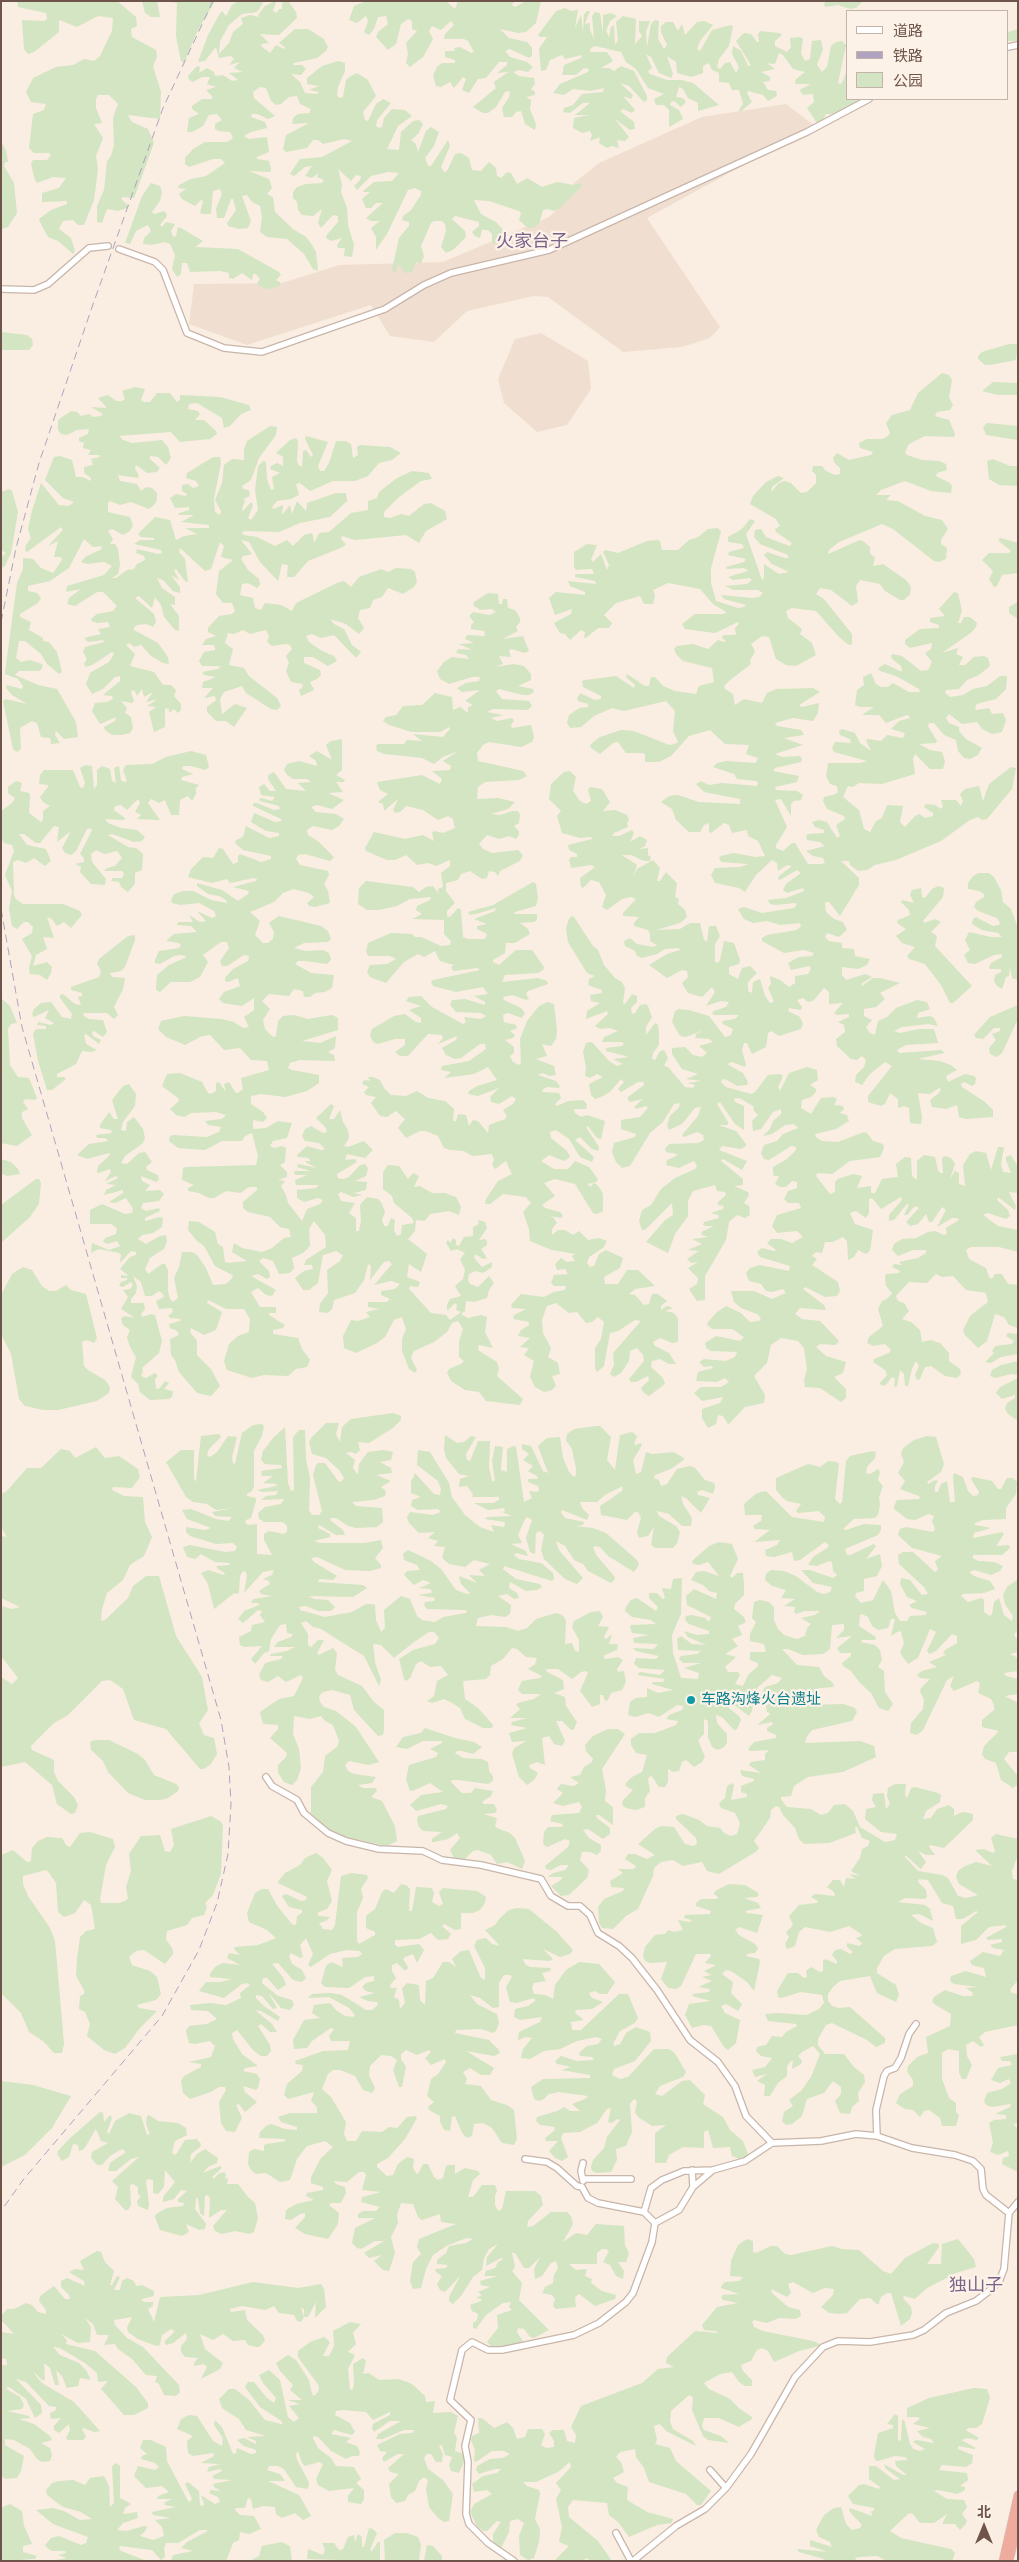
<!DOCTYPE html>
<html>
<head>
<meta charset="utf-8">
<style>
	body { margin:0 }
	#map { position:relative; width:1019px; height:2562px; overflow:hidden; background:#f9eee1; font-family:"PT Sans","Noto Sans SC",sans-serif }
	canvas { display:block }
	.frame { position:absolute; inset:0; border:2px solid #6e544b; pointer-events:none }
	.legend { position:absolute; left:846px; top:10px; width:162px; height:90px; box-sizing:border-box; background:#fdf2e7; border:1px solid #c4b3a9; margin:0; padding:6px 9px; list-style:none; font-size:15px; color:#6e544b }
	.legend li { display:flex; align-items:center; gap:10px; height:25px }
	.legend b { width:25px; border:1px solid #c4b3a9 }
	.north { position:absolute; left:959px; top:2502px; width:50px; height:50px; -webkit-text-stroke:4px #fdf2e7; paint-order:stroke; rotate:0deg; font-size:14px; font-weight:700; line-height:20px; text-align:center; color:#6e544b }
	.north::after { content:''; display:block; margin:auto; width:18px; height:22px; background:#6e544b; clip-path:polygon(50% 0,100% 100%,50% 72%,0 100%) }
</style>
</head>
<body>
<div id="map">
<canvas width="1019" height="2562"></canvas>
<div class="frame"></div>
<ul class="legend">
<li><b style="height:6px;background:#fff"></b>道路</li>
<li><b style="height:6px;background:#b0a2c1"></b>铁路</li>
<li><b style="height:14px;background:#d3e5c2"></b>公园</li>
</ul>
<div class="north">北</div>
</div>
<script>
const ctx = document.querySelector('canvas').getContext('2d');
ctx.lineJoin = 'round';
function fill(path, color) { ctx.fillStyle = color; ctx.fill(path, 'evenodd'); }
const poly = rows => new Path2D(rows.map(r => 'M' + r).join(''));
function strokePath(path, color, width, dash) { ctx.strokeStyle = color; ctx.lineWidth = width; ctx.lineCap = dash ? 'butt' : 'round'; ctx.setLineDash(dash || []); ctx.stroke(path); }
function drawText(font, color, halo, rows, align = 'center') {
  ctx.font = font + ' "PT Sans","Noto Sans SC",sans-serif'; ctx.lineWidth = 4.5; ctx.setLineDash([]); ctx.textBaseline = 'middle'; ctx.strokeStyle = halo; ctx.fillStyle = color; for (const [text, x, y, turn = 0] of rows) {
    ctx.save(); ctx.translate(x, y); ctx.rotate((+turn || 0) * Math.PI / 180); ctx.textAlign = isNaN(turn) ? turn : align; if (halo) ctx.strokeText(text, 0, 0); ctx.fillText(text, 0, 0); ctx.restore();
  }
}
const residential = poly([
	[786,104,815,126,647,218,720,327,710,338,682,347,623,352,548,297,534,296,467,311,434,342,390,336,371,305,247,345,189,324,194,284,282,283,339,265,443,262,549,217,569,198,574,183,599,163,702,117],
	[541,333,588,361,591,389,567,425,537,432,504,403,498,379,515,339]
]);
const green = poly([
	[17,1,117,1,136,17,137,26,131,29,132,37,156,50,157,57,153,66,161,92,160,119,128,115,132,122,148,129,154,143,134,198,123,197,121,199,129,206,127,208,118,211,107,209,102,223,97,222,97,206,104,190,107,161,111,156,114,145,113,118,118,104,109,95,98,95,96,99,96,108,102,123,94,124,103,138,96,156,98,169,94,200,84,225,78,225,73,220,63,221,59,229,71,238,75,251,73,254,58,241,48,237,40,222,39,219,51,210,67,204,67,201,42,202,42,193,59,188,66,178,53,177,37,183,35,180,31,164,33,160,47,160,51,155,49,153,34,153,29,148,33,114,44,110,46,104,31,102,26,92,33,78,56,67,73,65,84,59,94,61,100,56,112,31,113,18,98,16,77,27,59,20,59,32,34,52,28,54,24,49,22,20,44,21,47,19,46,13,18,7],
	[142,1,157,1,160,17,151,17,145,13],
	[166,1,215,1,197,32,184,63,181,61,176,36,177,3],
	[238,1,262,1,263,3,257,12,242,14,229,25,220,41,219,54,229,43,233,32,243,24,241,18,250,15,259,17,258,15,265,6,273,2,276,2,273,11,277,13,279,9,282,9,282,3,288,1,296,12,297,18,279,35,260,34,269,43,262,44,261,46,270,53,276,45,284,49,285,47,279,43,295,29,308,29,324,39,328,47,326,51,317,58,294,63,293,65,302,65,306,69,301,75,291,74,300,82,305,93,317,94,319,92,309,90,319,86,307,84,307,78,322,66,338,61,345,63,345,71,338,87,337,96,340,98,343,97,346,80,351,76,357,73,368,80,376,96,363,112,365,120,368,121,376,104,383,99,391,103,377,120,376,126,379,128,382,127,384,118,392,109,405,110,412,116,398,126,387,149,399,150,401,132,413,121,419,120,423,124,418,134,411,140,416,144,418,152,426,131,431,127,439,132,434,146,425,158,428,166,431,166,448,140,450,146,441,167,444,172,447,171,455,154,461,153,469,158,472,170,481,171,489,162,496,168,497,176,501,178,507,172,511,173,517,184,527,178,542,187,557,182,574,185,580,183,582,186,560,208,554,211,548,209,543,210,539,224,533,228,528,228,519,220,521,213,519,211,489,201,474,200,481,214,496,222,505,232,500,243,492,243,492,234,488,230,482,230,480,238,475,236,472,232,479,226,479,222,455,216,452,219,465,231,466,237,453,250,446,253,441,247,446,231,445,224,442,221,434,221,431,223,421,246,424,256,421,264,416,262,412,272,405,273,398,263,397,271,393,272,392,269,399,238,409,226,409,222,402,220,403,216,411,210,421,195,421,191,415,188,408,190,387,234,376,250,376,237,371,228,380,221,371,221,366,218,383,203,376,203,371,208,366,208,362,199,370,192,362,192,374,182,392,181,399,173,388,172,371,176,357,190,354,186,360,180,361,176,356,175,351,181,338,169,342,184,341,192,347,208,348,225,354,245,352,257,344,256,345,248,338,248,337,245,342,238,332,241,327,239,326,236,338,222,338,216,333,215,321,228,318,223,322,209,313,216,302,215,298,210,297,202,293,198,293,192,297,187,306,184,322,183,324,180,317,177,318,173,312,178,305,176,312,166,305,167,294,176,290,174,300,159,322,157,352,141,344,139,323,144,318,140,313,140,307,148,286,152,283,149,286,135,309,123,292,124,293,118,298,114,309,113,311,109,300,104,297,96,289,97,281,104,276,105,271,101,266,88,260,87,253,92,254,98,275,116,268,119,257,114,252,114,251,117,265,122,267,128,251,132,244,136,249,139,267,137,269,152,257,157,257,159,269,161,271,169,270,172,249,171,269,179,272,188,267,194,273,197,275,212,293,229,306,237,312,245,316,252,318,271,313,269,304,254,287,239,267,237,260,232,262,217,260,206,252,202,247,195,242,196,251,221,248,228,239,229,228,226,227,223,236,210,233,199,231,199,224,218,217,218,216,209,222,194,220,189,213,191,211,214,203,214,200,213,203,201,201,200,195,206,182,199,179,194,186,189,178,188,179,185,191,179,206,176,225,163,221,159,213,159,189,167,185,164,185,158,193,149,205,142,227,142,233,138,230,132,219,131,215,129,215,124,222,120,217,114,209,115,203,126,192,132,187,132,189,118,199,114,192,109,192,106,202,99,212,99,212,96,206,90,216,87,207,84,210,77,202,77,193,82,189,80,188,76,197,66,200,67,199,73,207,68,214,72,215,76,223,75,232,81,238,80,229,73,243,72,234,68,240,62,229,65,234,59,231,56,219,58,216,47,205,61,198,62,208,35,219,15,222,11,226,16,232,5],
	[366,1,446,1,455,9,458,1,514,1,512,5,515,7,526,1,541,1,536,23,526,32,518,33,500,29,509,38,527,42,532,48,532,56,529,58,510,49,505,51,510,57,527,62,533,67,528,72,519,70,513,72,519,76,534,78,535,84,531,89,535,92,535,95,526,97,531,100,530,109,536,124,535,130,525,124,521,111,516,112,512,117,504,117,502,108,509,97,510,91,505,92,496,107,488,113,483,113,473,107,496,88,494,83,495,81,509,72,497,73,507,65,507,62,499,62,486,78,478,79,469,93,462,90,466,79,463,77,454,88,450,82,441,87,436,86,433,75,437,67,442,63,455,63,455,60,445,57,445,51,455,51,454,48,460,47,471,53,474,52,468,41,464,39,444,39,445,34,454,25,451,21,441,30,432,26,429,31,433,39,423,57,410,67,406,63,408,54,406,43,417,31,412,29,412,21,408,19,401,24,396,44,388,50,376,37,378,32,388,24,386,16,378,17,374,29,369,35,364,32,368,21,366,16,357,23,349,20,354,6],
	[826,1,863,1,856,8,850,9,838,5,825,7,824,4],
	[565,8,571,11,578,10,575,28,581,15,583,33,584,14,587,11,590,11,585,24,590,23,590,30,594,39,592,16,595,12,600,13,603,34,603,15,611,13,617,16,610,21,606,31,609,37,611,27,614,25,615,45,618,40,616,22,623,16,636,19,635,44,642,36,639,31,639,21,650,21,646,32,647,47,651,24,655,20,659,21,658,39,664,49,667,45,661,32,661,26,666,22,673,22,678,31,682,24,685,35,697,22,704,21,713,25,700,41,697,49,700,51,712,30,731,25,733,27,729,46,719,59,717,67,720,69,725,63,730,62,736,73,739,67,732,54,733,46,741,51,748,66,751,65,736,41,744,33,751,34,757,42,759,42,758,34,760,31,780,33,782,35,775,41,775,46,787,52,791,47,790,38,800,37,803,39,801,53,805,61,810,59,812,41,821,40,823,49,817,65,822,72,827,67,831,46,836,42,842,41,846,45,838,83,841,84,843,81,848,67,848,99,861,99,856,105,837,114,826,114,823,120,817,123,807,108,814,102,813,94,803,95,800,91,801,89,811,84,795,84,796,79,805,72,793,69,783,55,779,53,775,64,767,63,775,69,761,72,770,77,770,81,763,82,768,90,776,91,777,96,768,101,763,95,748,91,747,93,752,102,739,113,739,110,743,104,739,90,732,90,729,83,719,82,719,73,712,70,709,63,703,66,703,73,692,77,677,73,676,62,667,56,673,74,671,78,659,73,651,57,646,54,652,68,648,71,650,74,667,80,682,80,693,83,719,105,698,111,698,103,688,98,683,89,679,87,676,97,683,98,686,102,681,107,674,101,671,102,670,105,679,110,683,119,669,127,669,110,664,105,656,105,654,99,664,94,648,88,636,69,626,62,621,52,595,46,591,48,590,52,607,52,613,61,601,68,609,68,614,71,621,66,634,71,647,96,647,100,644,102,629,86,620,83,633,95,631,99,623,96,635,110,632,113,623,109,620,111,634,122,635,129,630,130,615,119,629,137,625,141,617,140,619,148,612,146,607,148,599,143,600,137,590,141,592,135,590,131,582,133,573,128,574,118,589,115,575,115,590,103,583,103,570,113,563,112,564,108,573,105,582,94,603,92,604,88,590,91,573,89,564,95,553,93,560,84,588,72,589,69,584,68,576,75,562,75,564,65,581,58,582,55,565,59,562,55,550,60,546,70,541,71,539,49,547,37,540,37,538,35,556,11],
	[1018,29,1018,41,1008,41,1008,32],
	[1,142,6,150,8,162,5,162,4,166,14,183,17,213,8,227,1,229],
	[151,183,160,186,162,192,160,201,152,212,154,214,164,211,166,213,167,216,160,225,162,227,166,222,175,224,171,231,173,237,176,236,178,227,181,228,203,241,195,247,238,249,279,272,281,275,276,280,280,282,280,286,269,289,263,288,257,283,260,279,256,274,253,274,252,280,242,273,233,279,229,278,229,273,220,271,190,272,187,263,182,263,181,274,177,277,172,269,175,255,170,244,165,242,152,245,143,244,144,238,151,231,148,225,136,231,130,244,125,243,142,196],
	[1,332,27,335,32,339,33,345,29,350,1,350],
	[1009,344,1018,344,1016,360,990,365,985,365,978,359,978,356,982,352],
	[942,373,949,375,952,380,949,397,953,405,950,410,937,412,935,416,949,420,955,434,954,437,925,436,909,444,905,452,907,455,922,460,939,461,946,464,947,470,937,473,936,476,950,483,952,486,951,493,931,491,905,481,881,490,876,495,891,495,886,500,898,501,925,516,942,520,948,529,941,540,941,544,947,548,946,559,939,562,934,561,893,529,882,524,839,542,829,550,828,554,860,540,863,541,870,547,870,553,875,558,873,566,883,564,906,580,911,587,910,594,904,600,900,600,885,591,880,584,860,580,856,586,858,602,852,606,831,590,820,588,816,594,824,599,852,634,852,644,849,645,839,637,816,611,792,608,786,611,788,618,802,629,800,634,812,643,816,655,796,666,786,665,776,659,769,637,762,636,751,644,755,651,750,661,751,664,729,681,724,686,725,689,733,694,735,705,744,699,762,703,767,693,777,689,813,688,820,692,799,705,802,707,819,703,818,713,813,721,793,718,775,723,777,726,801,730,804,735,784,738,803,745,775,754,782,757,800,756,802,759,801,762,775,768,773,771,799,776,797,782,775,787,776,790,797,791,803,795,801,800,794,801,791,804,791,816,781,799,775,800,787,827,776,845,776,848,783,851,792,843,795,843,808,864,821,864,825,863,823,858,813,856,806,851,825,846,820,842,807,840,806,836,808,834,824,833,824,830,815,827,812,822,819,820,827,822,837,838,840,836,836,825,845,819,844,816,827,809,823,801,824,797,836,794,838,791,837,786,830,784,826,776,828,763,860,763,867,761,834,752,832,748,835,742,851,743,850,739,840,735,839,731,842,729,855,733,860,743,871,751,866,740,868,739,881,741,887,735,903,738,905,733,891,729,899,721,910,718,908,715,904,716,886,723,879,715,862,715,874,707,860,707,855,705,857,690,864,685,863,677,871,673,876,684,881,687,888,687,893,683,909,692,920,692,919,689,896,676,880,671,878,668,885,664,902,672,901,666,891,658,892,654,902,656,921,671,928,670,932,662,925,653,931,649,932,643,910,648,905,644,905,640,920,629,939,628,939,625,930,622,930,618,945,616,939,609,954,592,958,593,962,611,958,623,961,623,964,617,970,617,977,623,976,627,972,632,942,653,958,648,956,654,963,657,959,665,965,665,974,657,984,656,988,658,990,666,979,675,967,680,959,689,946,690,945,693,950,697,963,695,973,689,987,686,1000,676,1007,676,1006,689,996,699,977,704,975,707,976,710,989,708,992,714,1003,713,1006,720,1002,732,992,734,982,729,977,722,962,724,949,714,946,718,949,723,959,727,959,731,966,739,982,748,978,755,970,759,964,758,958,751,956,740,944,735,934,723,929,723,928,726,937,741,936,743,919,744,930,750,942,752,945,761,943,769,930,769,915,754,913,759,915,774,882,784,859,783,853,787,848,786,843,797,859,810,864,829,870,832,876,821,882,818,887,805,903,806,900,822,905,827,915,816,919,814,925,818,933,816,933,813,924,807,926,804,935,805,941,809,943,806,941,800,956,800,961,806,963,801,960,794,965,789,979,786,983,801,989,784,1011,767,1016,768,1012,789,987,819,982,820,978,817,970,820,941,841,896,860,875,865,867,870,858,871,850,865,849,861,841,861,859,878,859,885,840,916,829,902,825,902,826,912,834,919,843,922,847,930,839,937,827,933,825,937,829,941,842,943,842,948,854,949,855,956,870,959,867,965,858,969,842,967,842,975,846,980,865,974,872,977,861,984,862,986,873,978,880,978,900,983,880,993,885,999,876,1007,864,1009,864,1016,872,1020,866,1027,870,1033,875,1035,878,1021,887,1017,896,1008,917,1000,927,1002,930,1009,918,1013,917,1018,930,1016,934,1018,938,1026,928,1024,902,1027,894,1031,900,1033,919,1029,934,1029,938,1043,906,1045,897,1050,899,1053,942,1050,944,1053,918,1059,940,1061,951,1065,957,1070,946,1076,948,1082,965,1074,974,1076,976,1078,975,1084,972,1086,964,1082,961,1084,962,1087,985,1102,993,1110,993,1117,966,1119,959,1117,957,1105,946,1109,932,1107,930,1100,939,1093,941,1089,939,1088,930,1094,918,1093,922,1117,921,1124,918,1124,910,1123,909,1108,904,1106,898,1108,898,1099,890,1093,885,1104,881,1106,868,1102,868,1096,892,1066,885,1062,870,1074,862,1085,855,1082,856,1075,864,1067,866,1060,862,1056,857,1060,851,1059,837,1046,836,1039,845,1032,844,1025,838,1022,849,1017,849,1014,837,1015,834,1013,843,1003,829,1004,829,992,824,988,813,1001,808,1002,803,998,797,1000,802,1007,801,1010,789,1008,788,1011,800,1017,803,1024,801,1029,779,1036,771,1031,768,1033,766,1047,752,1054,747,1043,744,1043,742,1050,746,1065,745,1067,732,1062,727,1064,743,1073,748,1082,747,1085,737,1086,727,1080,722,1079,721,1082,726,1087,751,1094,755,1092,768,1075,780,1074,783,1076,778,1087,780,1091,789,1073,807,1067,817,1070,818,1080,810,1085,816,1089,816,1092,811,1097,802,1100,801,1108,811,1114,821,1098,833,1097,837,1099,834,1105,843,1106,844,1109,840,1113,847,1115,849,1121,836,1129,815,1134,816,1137,822,1141,838,1142,864,1132,867,1133,873,1141,883,1144,884,1148,880,1157,850,1161,832,1174,817,1173,816,1176,830,1194,835,1192,835,1182,838,1179,853,1174,862,1176,857,1188,871,1186,871,1193,875,1193,882,1179,898,1177,896,1164,905,1157,911,1158,912,1176,917,1180,917,1161,924,1155,935,1157,938,1170,940,1173,943,1173,942,1158,945,1156,951,1158,955,1164,950,1179,955,1171,959,1173,959,1184,965,1186,963,1165,970,1154,976,1151,986,1153,991,1170,998,1147,1004,1147,1001,1164,1003,1172,1011,1173,1006,1160,1006,1157,1011,1155,1018,1167,1018,1193,1009,1192,1016,1206,1015,1210,998,1197,997,1200,1008,1210,1010,1216,1006,1219,988,1213,983,1215,998,1226,1018,1230,1018,1252,999,1247,971,1247,966,1250,969,1259,986,1268,989,1277,992,1279,995,1274,1002,1274,1008,1284,1018,1285,1018,1328,1009,1325,1004,1317,995,1314,987,1341,978,1348,965,1335,963,1330,970,1316,988,1302,986,1293,966,1290,953,1276,942,1277,936,1274,927,1283,909,1282,896,1296,898,1301,904,1303,909,1311,902,1319,911,1322,920,1330,922,1342,931,1340,940,1343,949,1353,949,1361,960,1369,961,1374,957,1378,945,1376,931,1366,925,1367,920,1379,917,1380,915,1375,919,1366,916,1361,912,1369,908,1386,905,1386,904,1374,900,1370,897,1386,894,1387,895,1379,892,1377,885,1386,879,1384,887,1375,885,1370,873,1362,874,1359,889,1353,891,1350,885,1344,873,1346,867,1343,869,1337,883,1326,878,1309,882,1301,888,1298,892,1293,886,1286,885,1277,886,1274,899,1273,900,1271,892,1267,894,1264,902,1265,899,1262,918,1258,926,1253,926,1250,913,1250,898,1256,892,1250,894,1244,902,1239,916,1238,928,1232,935,1231,944,1235,947,1234,946,1228,959,1220,957,1218,952,1218,937,1227,946,1210,942,1207,932,1222,929,1222,926,1214,918,1224,910,1226,906,1222,919,1208,915,1206,907,1215,904,1215,909,1204,907,1204,894,1220,889,1221,889,1215,902,1200,901,1197,881,1209,872,1198,869,1199,869,1213,866,1218,856,1211,850,1213,855,1224,873,1230,870,1251,866,1254,858,1250,854,1257,848,1260,847,1241,843,1237,833,1242,825,1242,822,1253,816,1252,812,1256,817,1259,812,1265,838,1282,840,1291,837,1296,825,1297,805,1287,803,1289,824,1305,826,1310,800,1308,795,1314,802,1319,820,1321,839,1341,836,1345,820,1344,816,1347,826,1356,846,1362,843,1373,834,1377,846,1389,846,1398,841,1402,820,1388,805,1387,804,1380,807,1369,804,1348,798,1341,781,1338,771,1345,767,1363,754,1376,765,1395,764,1403,745,1407,730,1423,728,1424,723,1416,718,1415,716,1424,708,1428,702,1418,702,1409,720,1403,723,1397,702,1401,694,1393,701,1387,721,1387,729,1382,725,1378,717,1382,696,1381,698,1372,713,1368,712,1366,704,1367,699,1362,704,1359,726,1361,735,1357,737,1352,711,1351,706,1348,705,1343,716,1336,740,1341,744,1337,732,1329,712,1329,707,1325,708,1322,717,1312,726,1306,741,1313,750,1322,759,1321,761,1318,757,1314,741,1308,734,1302,731,1291,754,1291,772,1299,786,1293,783,1289,772,1292,766,1291,761,1284,749,1281,746,1273,750,1268,760,1265,789,1271,790,1266,760,1257,757,1252,762,1248,774,1251,776,1250,767,1243,771,1239,781,1239,792,1243,803,1237,797,1231,777,1233,772,1226,777,1215,801,1208,799,1203,788,1203,784,1199,788,1191,797,1188,797,1182,792,1181,786,1187,780,1187,775,1184,779,1176,774,1176,773,1173,773,1167,787,1159,796,1150,796,1147,791,1146,769,1160,764,1159,761,1153,764,1145,777,1141,783,1134,798,1128,794,1124,785,1125,772,1134,763,1136,770,1129,773,1121,781,1114,781,1109,773,1112,761,1129,753,1131,752,1121,758,1115,754,1111,753,1106,739,1098,734,1099,735,1102,744,1106,744,1130,735,1124,720,1102,717,1104,728,1122,728,1125,719,1125,736,1131,746,1144,746,1146,741,1149,722,1146,719,1150,747,1161,742,1170,725,1160,722,1159,721,1161,743,1179,743,1185,734,1186,748,1192,749,1195,744,1203,749,1206,750,1215,745,1218,737,1215,729,1222,726,1240,705,1276,705,1300,697,1301,689,1289,697,1284,698,1278,688,1268,698,1262,691,1263,687,1259,699,1251,688,1250,702,1244,692,1239,709,1237,702,1235,701,1232,714,1226,706,1226,703,1225,704,1222,719,1218,718,1215,711,1213,723,1209,724,1206,718,1205,718,1202,726,1195,725,1192,717,1191,715,1185,693,1191,688,1201,688,1216,675,1234,668,1253,646,1242,665,1220,673,1215,672,1203,645,1230,642,1230,639,1221,642,1210,651,1205,661,1189,675,1178,695,1169,697,1166,694,1161,679,1168,666,1165,667,1160,676,1156,677,1154,666,1152,665,1149,669,1144,698,1143,704,1140,703,1135,697,1132,684,1137,682,1135,698,1116,701,1107,695,1108,682,1124,669,1130,667,1125,670,1116,680,1106,679,1103,674,1104,663,1122,650,1133,630,1166,622,1168,616,1162,612,1152,614,1143,635,1137,636,1134,621,1129,621,1120,640,1117,648,1108,646,1106,636,1109,634,1107,643,1099,630,1102,628,1100,628,1097,644,1085,644,1082,638,1082,621,1092,618,1089,624,1082,621,1079,610,1092,601,1097,595,1099,591,1095,589,1084,603,1077,597,1074,590,1078,585,1076,586,1067,583,1052,586,1043,592,1042,609,1061,617,1066,623,1064,613,1059,629,1057,606,1051,606,1048,622,1046,624,1044,622,1042,602,1042,604,1037,618,1031,610,1028,600,1029,595,1026,608,1014,607,1011,586,1019,587,1011,600,1003,591,1001,590,995,602,993,602,990,588,985,589,979,595,976,587,973,568,942,566,928,569,919,571,916,574,917,593,946,598,950,604,965,615,978,622,982,625,988,623,1003,625,1004,632,994,637,996,637,1002,631,1008,632,1014,635,1013,640,1005,646,1004,648,1006,652,1017,646,1027,646,1035,655,1023,658,1025,659,1034,659,1045,653,1053,652,1059,655,1060,660,1051,664,1050,668,1058,664,1066,668,1067,685,1087,693,1088,695,1085,687,1083,702,1081,686,1079,698,1074,682,1069,672,1054,672,1048,685,1047,693,1055,702,1057,707,1053,699,1046,713,1042,709,1039,695,1038,696,1034,704,1030,686,1037,680,1036,672,1022,675,1011,679,1009,689,1010,709,1016,725,1037,731,1035,733,1029,723,1024,722,1021,735,1019,739,1015,714,1015,712,1013,714,1011,726,1007,729,1002,721,1001,706,1006,715,992,712,987,702,997,688,993,682,983,688,977,687,971,682,970,667,978,649,965,667,954,680,950,679,948,665,949,657,954,642,958,637,956,635,951,625,946,624,941,630,938,637,944,653,947,657,945,650,941,650,934,648,930,634,926,634,923,639,917,623,916,623,913,636,899,631,897,622,899,607,910,602,907,606,895,599,882,591,880,583,888,581,887,580,878,595,867,591,865,571,868,569,860,571,857,577,857,577,854,569,850,568,845,592,839,591,837,580,838,562,833,557,816,561,811,549,799,551,784,564,772,570,771,576,777,573,791,580,801,586,804,591,801,588,790,590,787,602,789,610,802,603,811,615,810,627,815,629,820,627,823,628,827,614,833,612,836,619,836,632,830,634,833,630,842,640,836,647,840,645,846,639,849,648,848,648,855,651,857,650,861,644,861,631,855,622,855,637,865,633,877,637,869,653,860,660,868,657,881,660,881,666,872,677,883,675,897,679,899,678,904,685,910,687,917,680,923,656,930,680,929,690,923,700,923,704,940,707,942,709,926,716,926,720,936,715,944,715,962,718,963,720,960,724,941,734,943,740,960,739,964,729,967,729,974,738,979,742,968,750,966,757,973,748,982,748,991,752,993,753,982,760,979,765,996,770,1003,774,1002,768,988,771,984,770,976,780,980,789,987,795,983,795,976,808,974,811,968,809,966,791,970,788,963,799,957,812,956,814,953,804,950,784,953,762,941,762,938,767,935,797,930,801,926,800,923,780,925,767,921,753,923,744,919,738,909,744,907,762,913,794,908,797,904,795,903,775,905,770,904,768,900,786,898,804,891,803,888,787,893,783,890,786,884,801,873,797,870,780,880,778,879,779,876,792,866,787,865,778,871,777,863,772,860,756,875,745,892,739,888,715,883,711,875,715,868,740,867,749,864,721,862,719,858,721,856,733,853,756,857,765,856,758,841,748,836,747,830,732,833,729,825,724,823,711,833,709,832,709,823,704,825,700,832,689,832,676,820,672,809,661,802,669,796,678,795,699,802,740,804,740,799,704,792,696,784,701,781,709,785,722,783,757,786,758,783,756,781,737,779,734,774,713,767,717,763,726,761,756,763,758,758,746,754,749,745,725,744,710,730,689,736,671,756,659,762,645,762,645,754,642,753,626,753,618,742,613,743,600,754,591,748,590,745,600,737,621,730,634,731,669,745,675,744,678,742,673,731,675,711,666,701,624,711,612,708,594,716,581,727,570,728,567,723,569,715,579,708,588,707,588,704,578,701,577,699,580,693,595,700,601,699,601,696,583,687,582,681,585,680,616,676,634,688,635,685,626,677,627,674,645,686,649,686,651,677,655,677,663,686,675,691,696,694,699,686,714,682,712,668,683,661,676,654,674,649,677,646,693,644,708,649,718,640,724,642,726,641,722,638,723,635,736,635,735,628,739,624,738,622,715,633,685,629,682,624,695,614,724,614,726,612,713,604,700,589,668,583,653,590,655,596,653,604,644,604,640,596,616,603,604,615,612,623,609,628,598,628,586,638,584,638,585,632,581,630,570,640,565,634,560,633,554,623,571,614,572,609,555,615,549,598,556,592,585,595,585,592,570,586,568,581,596,584,595,581,575,577,575,574,594,574,592,569,576,570,574,567,574,552,587,544,597,545,591,560,593,562,601,554,607,570,609,565,603,552,605,550,618,553,647,541,657,540,660,541,662,550,678,550,689,540,698,537,708,529,718,528,721,532,711,568,711,583,716,601,738,608,744,607,746,605,724,599,721,595,753,598,759,597,763,593,758,590,734,590,725,586,747,584,752,580,750,578,733,580,728,577,748,571,744,568,727,569,726,567,744,562,746,559,728,555,729,552,744,548,742,544,728,542,728,537,742,529,750,519,755,521,746,534,762,580,764,578,764,564,779,574,789,572,772,564,764,555,767,552,785,558,788,558,788,555,760,544,754,537,755,530,761,529,766,537,784,544,790,546,792,543,776,532,775,529,780,526,776,519,750,504,753,496,766,482,778,476,784,478,772,487,771,492,779,483,785,481,791,483,801,493,807,492,816,483,816,475,812,471,813,466,822,466,826,471,835,475,840,474,840,468,834,462,833,458,837,453,849,460,871,455,873,452,860,448,859,443,867,439,883,439,888,436,890,433,886,423,892,415,910,410,918,393],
	[993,382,1018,383,1018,395,998,395,982,391],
	[135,387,145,389,141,400,144,402,150,402,157,393,170,393,177,402,180,400,180,395,220,397,249,405,251,410,241,414,230,426,224,428,222,418,197,403,189,404,188,409,198,411,200,414,195,420,204,420,216,431,217,434,210,439,180,442,171,432,119,436,123,440,132,443,162,440,168,447,171,458,166,465,158,457,150,456,150,459,160,468,157,472,147,473,136,465,135,468,139,476,138,478,118,475,120,481,137,484,141,491,146,487,152,488,157,493,157,499,155,504,149,509,131,502,120,505,110,501,108,503,108,512,130,517,133,525,130,531,123,535,112,529,108,531,113,539,110,544,115,544,118,549,120,565,118,574,112,578,116,578,127,570,134,569,137,564,145,560,144,556,136,553,137,549,158,554,162,553,161,550,134,544,140,540,154,540,154,538,141,537,138,534,155,517,170,520,176,540,184,536,197,534,185,528,209,528,209,525,181,522,194,515,178,515,179,513,189,510,189,507,175,508,170,498,176,494,186,496,187,494,182,491,182,485,188,484,193,488,199,486,196,481,186,478,187,473,213,457,220,457,221,463,214,499,215,512,220,515,221,511,215,500,222,483,224,465,232,459,244,460,244,449,247,441,270,426,277,427,276,435,259,458,251,480,242,486,243,489,249,490,250,496,243,499,245,501,242,509,243,511,251,502,253,505,248,518,251,520,258,510,255,490,258,466,263,461,266,462,267,479,271,490,274,489,272,477,280,473,270,469,271,466,277,463,283,466,283,457,276,453,290,440,296,438,298,441,297,461,299,466,302,466,303,451,306,450,311,457,313,455,305,439,306,436,328,442,318,466,320,471,324,471,329,463,336,441,346,441,351,444,353,458,358,455,357,447,360,445,390,447,401,453,392,460,379,463,368,476,355,481,333,481,310,491,300,483,296,484,299,495,291,499,277,501,272,507,273,509,283,505,282,513,283,514,290,505,292,514,297,501,306,511,307,503,336,493,346,493,347,501,330,517,300,523,279,532,244,531,242,533,244,535,257,537,275,546,287,540,293,546,304,535,311,533,313,535,314,543,319,533,329,532,351,513,368,510,368,501,377,498,379,492,397,478,412,471,429,473,432,479,421,481,399,497,384,512,384,517,390,518,401,514,409,516,424,504,431,503,445,511,447,519,426,531,419,543,406,535,355,540,342,536,341,539,346,544,343,547,308,561,294,577,287,577,288,565,282,564,278,581,260,562,249,542,241,540,252,554,243,556,241,559,248,570,259,579,260,585,257,588,248,583,242,584,240,595,253,598,255,608,261,610,265,603,281,605,292,611,296,603,337,583,344,581,351,587,359,577,381,569,388,572,396,568,411,569,415,572,417,582,414,587,403,594,388,588,382,597,373,600,370,608,360,610,358,618,364,628,359,634,346,624,330,619,334,624,344,629,352,645,361,652,356,658,334,635,321,638,312,634,306,636,309,642,322,651,334,656,337,661,328,666,313,657,304,657,304,663,320,670,321,675,317,679,310,682,314,690,301,696,299,690,302,688,303,684,291,682,286,671,289,663,286,656,292,649,290,645,286,644,272,646,267,642,269,636,266,630,250,634,243,630,234,634,228,633,225,643,233,649,229,665,244,668,249,676,277,698,281,706,277,710,271,709,246,693,242,686,224,692,220,699,222,714,235,704,247,708,234,727,226,721,216,721,207,712,207,707,216,700,215,696,204,698,213,688,202,688,203,682,216,677,204,675,202,672,218,669,221,666,202,666,199,661,204,652,215,650,215,648,214,645,202,645,206,639,216,636,208,632,208,628,219,616,232,614,235,611,232,603,223,603,216,594,219,571,233,560,221,557,224,546,220,542,211,569,205,571,180,548,179,552,185,559,188,582,185,581,176,569,174,570,179,580,171,575,180,587,180,593,173,591,163,580,157,578,162,588,175,597,175,605,170,604,179,616,179,631,175,630,164,617,161,605,155,597,152,608,139,596,135,598,154,614,156,622,153,627,146,624,138,625,134,627,134,630,158,643,168,657,169,664,163,663,151,656,141,645,134,647,129,643,126,645,135,654,130,666,154,672,163,685,171,685,176,690,174,696,181,704,181,710,178,713,174,709,169,713,169,709,165,708,165,727,154,732,149,712,156,707,147,706,158,699,146,702,153,692,144,697,142,689,137,696,135,691,132,690,131,693,134,701,132,703,121,701,127,708,125,713,131,717,133,728,130,733,121,735,112,735,105,730,104,727,115,721,116,717,100,724,92,711,95,703,107,702,113,699,112,696,103,695,120,681,120,676,115,677,103,689,92,694,86,684,90,673,109,662,114,654,112,652,92,665,86,667,84,664,87,659,83,652,85,647,104,642,103,640,88,642,84,638,101,634,98,629,110,627,108,622,97,623,91,621,92,618,97,614,113,611,117,606,103,592,97,592,75,606,67,604,69,598,81,589,66,592,67,586,104,575,112,566,104,562,87,564,81,562,85,557,102,549,101,546,93,547,84,539,69,568,50,581,28,586,28,591,37,593,41,598,38,603,20,614,20,617,31,622,29,630,43,638,43,641,49,642,57,652,62,672,59,674,47,664,41,654,25,641,19,641,16,658,21,662,30,660,42,664,43,666,40,671,19,671,15,675,38,685,57,689,76,722,78,737,64,739,56,731,55,735,60,743,51,744,50,738,41,737,37,723,32,721,20,728,21,749,17,752,13,749,3,701,6,699,27,704,12,695,6,688,7,685,22,689,23,686,18,679,5,674,5,672,17,583,23,569,23,558,33,559,41,568,53,573,62,560,61,557,54,557,58,541,48,546,63,530,61,527,27,552,25,551,26,545,31,538,28,529,32,511,41,483,59,505,69,506,74,502,63,498,45,480,54,457,60,456,72,460,76,477,82,477,91,481,91,478,84,473,84,467,93,465,91,459,100,457,99,455,88,455,91,450,83,448,84,443,79,441,79,438,88,434,89,429,77,430,67,435,61,434,58,430,58,420,71,411,77,412,81,416,90,414,92,417,101,416,103,414,91,407,107,408,98,398,108,395,116,401,122,401,125,399,122,391],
	[987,423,1018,426,1018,440,986,435,983,427],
	[993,459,1010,466,1018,466,1018,486,999,485,989,479,987,461],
	[9,489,12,491,18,512,11,553,5,566,1,568,1,557,6,553,1,550,1,492],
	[1001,538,1018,543,1018,573,1002,575,997,586,994,587,989,579,993,571,982,560,989,553,1009,553,1011,551,1000,542,998,539],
	[488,593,498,594,499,604,502,604,503,599,507,599,508,608,515,610,520,618,520,622,516,627,518,631,503,639,523,636,529,651,525,653,511,649,509,651,511,657,499,656,503,664,495,667,514,664,524,666,531,674,531,680,518,686,533,689,534,692,529,695,523,695,499,689,496,691,502,699,529,701,532,706,528,710,493,709,487,712,503,715,491,718,497,721,512,718,514,720,511,725,512,728,531,725,534,737,532,742,521,747,489,742,483,745,477,753,478,761,523,771,527,776,519,780,485,782,478,787,477,799,498,798,515,802,508,809,491,814,500,815,513,811,518,811,520,815,519,823,514,826,519,831,519,835,516,839,509,836,499,839,487,835,479,844,483,849,492,853,518,850,523,855,520,861,500,871,498,876,495,872,489,871,487,878,482,879,470,871,461,874,458,880,446,883,446,891,455,903,447,911,447,916,450,917,458,908,461,910,463,937,468,939,485,939,487,934,477,929,477,926,487,924,474,919,495,911,496,908,476,914,470,915,468,912,493,905,533,882,536,884,538,898,536,906,515,912,514,914,537,914,537,920,534,922,520,923,528,929,530,934,515,943,506,943,505,953,493,960,493,962,499,965,516,950,532,950,544,967,543,970,538,973,505,975,502,982,538,978,547,981,548,984,528,991,526,994,529,999,526,1000,512,995,503,997,504,1000,521,1008,525,1013,522,1018,508,1013,503,1015,504,1022,516,1025,517,1028,510,1031,515,1035,513,1038,505,1040,514,1047,514,1053,510,1056,513,1062,519,1065,521,1063,520,1039,527,1021,539,1006,548,1002,554,1004,557,1031,556,1039,551,1046,542,1044,547,1056,536,1059,554,1066,556,1075,550,1076,542,1073,538,1075,556,1081,560,1086,559,1088,547,1087,542,1090,543,1092,559,1093,561,1098,555,1104,557,1106,568,1101,583,1100,587,1104,586,1109,574,1109,575,1113,581,1117,587,1115,605,1121,601,1139,597,1138,588,1126,586,1127,599,1147,598,1151,592,1149,580,1137,575,1140,594,1157,592,1162,580,1157,569,1139,556,1130,550,1132,551,1138,567,1151,570,1157,564,1161,549,1155,541,1161,554,1169,568,1169,575,1161,589,1167,598,1179,596,1182,587,1184,591,1187,593,1183,596,1184,599,1187,603,1194,603,1211,597,1214,593,1213,575,1184,555,1179,544,1183,555,1196,542,1205,545,1208,560,1212,563,1216,561,1218,544,1215,553,1217,557,1223,552,1229,552,1235,558,1230,565,1230,573,1235,579,1231,588,1240,599,1238,607,1241,603,1248,589,1257,587,1263,590,1267,594,1266,599,1254,606,1250,623,1258,620,1268,604,1277,605,1284,618,1284,627,1270,638,1270,655,1286,635,1289,629,1294,635,1295,644,1305,649,1304,652,1294,658,1294,667,1301,661,1306,661,1310,667,1306,673,1308,665,1311,674,1313,678,1319,678,1342,672,1343,660,1338,653,1342,655,1346,669,1353,676,1364,669,1364,660,1359,652,1361,651,1367,663,1378,665,1384,649,1396,644,1393,641,1388,649,1380,648,1376,636,1382,631,1382,629,1379,644,1361,643,1355,637,1348,630,1351,629,1361,621,1373,614,1377,610,1374,614,1365,613,1353,641,1321,635,1320,618,1331,610,1333,604,1366,597,1372,595,1368,595,1348,601,1339,604,1322,598,1317,592,1322,586,1323,577,1312,569,1313,556,1303,547,1306,542,1320,543,1333,551,1348,548,1357,558,1363,560,1374,552,1376,556,1386,552,1390,544,1392,535,1387,530,1377,534,1361,524,1355,529,1348,520,1347,530,1338,518,1336,521,1330,529,1325,529,1322,513,1319,514,1315,526,1309,512,1308,511,1305,521,1294,544,1297,554,1292,565,1290,566,1286,554,1286,551,1283,554,1275,568,1274,565,1269,557,1270,555,1264,561,1258,567,1262,575,1261,572,1256,575,1254,552,1250,530,1241,529,1229,523,1212,531,1203,526,1197,503,1194,490,1204,485,1204,486,1199,498,1181,512,1174,506,1161,495,1169,492,1165,494,1160,492,1154,472,1156,464,1151,450,1150,444,1148,438,1136,426,1131,420,1131,406,1138,398,1128,405,1119,396,1111,387,1117,380,1116,371,1103,376,1097,366,1095,364,1092,369,1087,362,1084,364,1080,370,1081,368,1077,373,1077,380,1080,384,1088,391,1095,406,1096,417,1091,428,1098,445,1101,454,1109,453,1121,456,1121,458,1114,466,1115,469,1126,473,1120,478,1121,488,1133,489,1125,505,1119,507,1116,503,1110,513,1104,516,1099,512,1096,499,1104,491,1102,490,1097,499,1088,478,1096,468,1094,469,1091,477,1086,497,1080,488,1067,474,1074,444,1078,451,1072,441,1070,442,1066,469,1061,486,1049,485,1044,480,1044,461,1058,455,1059,446,1055,442,1048,456,1040,457,1036,438,1044,443,1038,442,1035,428,1034,408,1056,400,1056,395,1052,405,1045,405,1039,395,1039,378,1044,373,1042,370,1035,372,1029,394,1016,405,1014,416,1022,421,1023,421,1018,409,1010,421,1006,406,1001,409,997,421,996,432,1007,463,1024,466,1022,464,1017,481,1019,486,1016,481,1013,456,1012,450,1005,452,1000,465,999,485,1005,485,1002,474,996,488,994,483,987,456,992,433,986,431,982,433,980,480,970,477,968,453,971,451,967,454,965,440,961,435,951,424,957,418,954,404,962,386,983,370,977,367,972,370,965,387,964,396,959,390,956,368,956,366,951,368,943,391,933,412,934,415,937,421,937,441,946,450,945,451,941,444,934,444,920,412,919,422,914,416,910,417,906,430,900,431,897,410,899,397,906,379,910,367,910,358,904,359,888,366,881,413,887,419,892,426,887,433,886,439,894,438,889,443,887,441,873,450,866,450,860,436,866,428,863,417,865,406,855,395,860,387,860,366,851,365,848,374,832,405,839,423,835,434,841,432,833,434,831,443,833,455,828,453,819,448,816,438,820,423,810,406,806,400,812,395,813,393,810,398,799,384,811,383,804,378,802,388,794,380,790,377,782,422,775,440,784,442,779,432,771,450,770,451,766,443,761,458,751,443,757,434,764,422,758,384,754,377,751,376,746,378,744,404,744,407,740,422,741,413,734,443,737,450,729,449,727,440,732,411,732,389,725,383,721,386,717,396,715,403,706,422,705,435,693,452,697,453,710,460,707,468,713,468,707,473,705,465,701,480,690,462,692,457,688,466,683,479,681,480,677,472,677,449,684,440,679,437,671,444,662,452,657,469,659,466,655,456,653,458,649,472,650,459,644,474,643,465,639,467,635,485,636,484,631,471,629,471,625,474,622,469,616,473,612,489,615,496,612,492,609,480,610,473,605,474,602],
	[1018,602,1018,619,1009,613,1009,607],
	[342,739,342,770,336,775,345,780,344,782,336,782,343,792,328,793,344,800,332,809,317,805,311,807,316,812,336,814,344,819,339,826,332,830,313,826,307,830,308,835,319,842,334,857,330,861,305,854,298,855,296,859,300,865,328,871,329,875,324,884,328,891,330,903,315,907,309,906,307,903,314,897,309,893,293,889,283,893,274,902,250,912,260,921,255,935,263,943,268,943,273,939,274,932,269,923,279,916,321,926,328,931,331,939,328,942,304,943,294,948,305,951,323,950,329,953,331,960,327,964,305,961,298,961,295,964,311,973,334,975,332,988,325,992,315,993,310,997,304,997,303,991,294,989,289,996,269,994,262,1001,270,1009,263,1020,265,1029,273,1037,276,1036,278,1021,283,1016,294,1015,308,1019,332,1015,338,1018,338,1030,302,1041,320,1043,336,1036,335,1048,328,1052,334,1055,335,1061,300,1060,290,1063,288,1068,292,1070,319,1075,319,1083,307,1091,285,1097,261,1094,251,1096,251,1104,263,1112,267,1118,263,1122,253,1120,253,1127,254,1129,266,1128,278,1121,292,1123,287,1138,273,1141,270,1146,274,1148,282,1146,286,1148,285,1162,280,1165,287,1172,287,1177,278,1180,285,1181,281,1186,286,1195,288,1203,302,1221,307,1209,320,1204,323,1200,318,1198,304,1202,297,1198,297,1190,316,1188,319,1185,296,1185,295,1180,307,1175,295,1175,294,1171,311,1171,297,1167,298,1164,317,1168,307,1163,305,1161,311,1161,308,1158,298,1157,297,1155,307,1146,321,1150,325,1149,319,1143,305,1141,302,1136,305,1129,311,1126,323,1133,327,1132,326,1128,316,1118,331,1104,334,1106,329,1119,334,1119,340,1110,343,1122,348,1130,349,1138,344,1146,348,1147,364,1141,373,1150,365,1158,347,1154,345,1160,355,1159,357,1162,337,1174,338,1178,343,1179,349,1177,360,1165,365,1164,368,1168,366,1176,355,1181,367,1182,366,1190,354,1193,362,1195,353,1197,341,1192,338,1194,341,1201,355,1203,349,1213,356,1218,356,1231,359,1231,361,1221,360,1205,367,1197,378,1199,381,1202,385,1212,382,1220,384,1226,388,1226,391,1218,395,1220,394,1230,397,1236,401,1234,402,1225,414,1223,412,1218,394,1203,392,1196,383,1189,383,1172,388,1165,399,1166,408,1179,413,1173,419,1176,414,1187,420,1186,432,1193,445,1193,456,1197,461,1207,459,1215,449,1211,430,1214,425,1221,416,1220,415,1231,408,1239,427,1254,421,1272,409,1264,407,1277,420,1282,418,1287,410,1286,409,1289,431,1313,446,1315,450,1320,461,1312,456,1310,457,1305,455,1303,447,1311,447,1305,450,1299,461,1296,455,1286,463,1279,465,1270,460,1259,465,1253,457,1249,451,1251,446,1243,448,1240,450,1243,453,1238,456,1240,456,1245,459,1246,464,1237,473,1236,473,1227,479,1224,478,1220,485,1222,487,1228,479,1240,485,1239,487,1241,487,1245,481,1249,487,1258,483,1259,475,1254,474,1258,482,1267,492,1262,492,1267,483,1273,475,1271,469,1274,468,1280,470,1284,478,1287,489,1276,494,1283,489,1290,487,1298,474,1302,466,1301,465,1311,461,1314,468,1318,481,1315,487,1317,485,1332,493,1348,479,1345,478,1350,497,1362,499,1369,497,1376,523,1399,520,1405,486,1401,479,1392,465,1390,451,1381,447,1373,449,1369,461,1364,464,1361,459,1357,459,1342,463,1329,458,1321,452,1323,447,1332,434,1342,414,1351,411,1358,417,1370,415,1373,409,1369,402,1351,402,1339,406,1329,402,1317,394,1320,385,1337,377,1343,356,1353,344,1348,343,1336,351,1320,358,1321,370,1317,366,1312,379,1309,368,1307,368,1302,387,1302,390,1299,381,1295,381,1291,395,1289,400,1284,391,1281,374,1285,392,1264,389,1261,384,1262,370,1280,371,1266,368,1264,364,1280,355,1293,334,1300,332,1309,328,1313,319,1312,320,1304,328,1293,327,1270,340,1261,343,1255,336,1251,323,1255,318,1283,309,1290,303,1290,295,1278,304,1271,313,1269,312,1265,304,1265,306,1260,326,1247,325,1235,314,1221,309,1229,310,1246,303,1253,292,1258,294,1268,290,1273,279,1274,273,1261,263,1258,259,1261,269,1271,270,1277,267,1279,258,1274,251,1276,276,1290,272,1296,266,1295,258,1288,251,1292,260,1307,276,1307,276,1313,269,1313,269,1315,285,1325,283,1328,273,1330,273,1334,298,1338,302,1349,310,1360,307,1367,296,1369,288,1376,264,1375,252,1378,227,1370,224,1361,229,1344,238,1336,249,1332,250,1319,244,1309,226,1309,208,1300,207,1303,222,1312,216,1330,204,1335,191,1328,190,1332,197,1341,197,1355,211,1369,220,1386,211,1396,197,1393,179,1372,175,1360,171,1355,170,1339,179,1335,177,1331,170,1328,169,1324,180,1321,181,1319,170,1318,168,1316,173,1312,172,1308,159,1309,156,1301,164,1297,163,1294,159,1291,152,1296,145,1296,141,1282,133,1276,137,1286,136,1293,131,1299,131,1303,144,1303,145,1309,141,1314,142,1317,151,1314,155,1315,162,1341,159,1353,142,1368,143,1371,141,1376,146,1378,155,1373,158,1376,155,1379,156,1389,160,1388,165,1381,169,1383,164,1389,173,1391,172,1397,169,1399,150,1400,140,1392,138,1384,131,1377,136,1357,130,1347,127,1337,130,1330,123,1325,121,1318,125,1316,135,1318,121,1309,128,1297,123,1290,130,1289,133,1285,131,1282,123,1287,119,1286,121,1282,127,1280,127,1278,121,1278,121,1275,129,1276,120,1269,130,1257,136,1255,136,1252,131,1251,120,1263,121,1255,119,1253,99,1249,91,1253,92,1243,109,1250,120,1246,117,1241,108,1244,103,1242,105,1238,116,1234,117,1228,111,1224,90,1224,90,1210,102,1204,125,1214,132,1213,133,1209,126,1198,115,1203,109,1202,123,1193,123,1190,104,1195,106,1190,116,1185,106,1184,118,1178,116,1176,105,1181,111,1172,110,1169,99,1173,97,1172,98,1166,110,1155,109,1153,87,1159,77,1155,89,1144,109,1141,105,1138,97,1138,96,1135,112,1133,111,1130,100,1128,100,1125,109,1112,114,1119,118,1119,112,1100,123,1086,129,1084,136,1094,135,1106,123,1122,121,1130,126,1131,127,1122,134,1117,143,1129,145,1138,143,1143,125,1156,121,1163,127,1164,139,1153,145,1152,152,1162,146,1167,147,1170,158,1175,159,1180,156,1182,141,1176,142,1181,150,1185,145,1191,160,1190,164,1194,159,1201,143,1203,141,1208,146,1211,159,1208,160,1211,145,1218,145,1221,160,1217,163,1218,162,1227,153,1233,142,1235,138,1239,146,1244,160,1236,166,1235,167,1241,164,1249,150,1258,145,1269,148,1274,162,1264,165,1264,168,1270,168,1291,170,1299,173,1302,178,1298,174,1278,179,1267,182,1252,192,1252,197,1255,206,1268,213,1285,226,1284,233,1277,232,1275,215,1266,204,1246,197,1241,188,1230,189,1221,199,1222,215,1232,218,1244,223,1247,225,1262,228,1263,247,1261,232,1252,234,1243,242,1248,262,1252,272,1248,284,1238,291,1237,289,1229,280,1227,270,1217,248,1212,243,1208,243,1202,257,1190,257,1187,249,1187,240,1193,226,1191,214,1198,209,1198,199,1193,188,1191,188,1188,194,1185,182,1180,183,1168,186,1167,256,1165,258,1156,252,1133,245,1136,242,1141,222,1141,205,1150,178,1148,169,1141,170,1136,173,1135,207,1137,219,1132,221,1127,208,1125,205,1121,222,1119,226,1115,216,1112,191,1113,184,1117,176,1115,170,1109,179,1101,178,1098,162,1086,167,1074,180,1073,202,1082,208,1093,211,1094,216,1091,216,1083,219,1082,226,1092,224,1084,229,1082,235,1092,238,1093,243,1089,241,1078,269,1070,267,1061,251,1060,240,1048,224,1050,210,1035,202,1036,185,1045,166,1037,158,1029,161,1021,184,1016,221,1019,234,1022,243,1028,249,1027,244,1017,254,1010,254,998,242,1006,223,1003,219,999,224,992,240,986,238,978,228,982,225,981,225,978,233,969,248,961,249,956,244,955,227,966,222,966,220,961,229,948,227,942,221,942,203,955,208,962,200,977,190,982,171,982,160,992,156,990,157,975,169,965,187,957,182,955,174,956,160,964,155,963,155,960,159,951,179,948,181,945,179,943,166,941,174,934,197,932,191,926,177,925,178,922,193,922,189,915,200,922,206,921,197,911,212,918,216,916,214,911,199,903,180,905,172,903,171,900,174,894,183,891,193,891,211,900,227,903,226,900,219,896,208,894,197,886,197,883,222,890,238,901,248,894,249,891,233,887,256,881,257,879,254,878,230,883,227,879,212,883,188,877,191,869,203,857,213,858,219,848,223,849,233,864,238,862,238,856,240,854,261,862,271,859,271,856,243,850,235,843,236,840,243,837,246,826,269,838,279,836,279,833,266,831,251,822,254,813,275,822,282,821,281,819,253,806,253,803,257,803,274,810,280,809,279,806,260,801,259,799,262,798,272,801,275,797,261,795,259,787,264,784,270,791,276,791,268,779,268,775,274,772,286,789,306,791,298,783,311,782,307,779,293,779,287,775,284,770,287,764,299,761,317,766,316,761,309,756,317,751,332,760,326,745,331,741],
	[191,751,206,755,209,767,205,770,191,766,183,766,182,769,193,774,182,777,181,780,199,785,196,788,196,794,192,801,188,796,180,800,179,815,171,815,165,800,159,803,151,799,148,803,160,820,137,819,141,815,135,812,140,803,138,799,127,810,121,805,115,806,114,810,125,818,124,820,105,819,108,823,121,828,137,830,145,837,142,841,134,842,112,834,108,835,128,847,136,848,143,854,142,870,135,873,135,884,128,892,121,887,119,882,111,881,113,878,122,878,124,874,122,871,104,871,107,868,115,866,122,858,117,851,105,854,96,850,91,854,92,862,106,879,105,885,91,884,80,872,81,867,75,864,84,862,84,858,80,854,92,830,91,828,87,829,76,851,71,855,65,853,62,848,71,831,57,842,59,827,54,826,40,843,36,843,24,834,19,834,27,845,46,849,51,861,45,866,34,858,26,863,18,860,13,862,14,895,16,899,23,904,63,904,80,911,82,915,71,928,64,922,57,926,52,919,47,917,54,938,43,937,47,949,36,955,33,966,47,962,52,967,51,973,47,980,40,975,30,974,29,968,32,956,22,939,32,933,33,927,28,922,24,922,17,929,12,926,9,909,12,891,5,875,14,851,12,845,4,843,1,838,1,811,12,803,15,798,8,793,8,787,16,781,22,783,20,791,29,793,30,796,29,813,41,822,43,820,43,811,50,806,43,802,40,797,48,787,48,785,39,784,40,775,44,770,73,770,80,787,83,788,85,783,80,768,85,765,92,766,94,789,97,785,97,770,102,766,110,769,112,781,116,783,114,768,119,766,121,780,124,782,127,781,123,770,126,765,152,764,166,757],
	[979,873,989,873,994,877,1001,890,1003,902,1011,909,1018,928,1018,980,1012,978,1010,967,1009,976,1006,977,1002,989,997,986,994,981,995,975,1001,972,1001,969,990,969,989,967,991,963,1002,957,1002,954,994,955,975,964,968,963,964,955,970,950,965,940,969,932,991,937,1002,937,998,933,982,930,972,924,973,919,976,917,993,926,999,925,1000,923,997,918,978,911,974,907,976,902,984,897,984,894,979,891,968,889,968,883,973,876],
	[938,886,944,888,943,897,923,921,924,923,935,919,941,922,931,932,937,936,935,946,972,986,953,1003,950,1003,941,985,925,964,909,959,907,956,915,947,902,943,896,936,906,929,897,923,898,920,910,915,909,910,901,902,902,900,914,903,910,895,912,890,921,888,922,897,925,898,932,889],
	[135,935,135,940,125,967,121,971,110,973,112,977,125,978,123,989,114,1007,118,1015,114,1019,107,1013,83,1013,84,1016,89,1019,103,1020,107,1032,103,1037,94,1031,92,1032,93,1036,101,1040,99,1044,86,1034,84,1035,86,1044,97,1050,92,1052,82,1051,76,1064,57,1074,57,1077,64,1077,66,1079,52,1090,47,1090,38,1061,33,1034,36,1029,46,1029,46,1026,37,1025,38,1022,51,1025,54,1023,45,1018,49,1010,34,1017,32,1015,34,1009,41,1003,51,1002,62,1017,71,1019,72,1014,60,998,60,995,63,994,75,1004,81,1005,78,997,82,996,82,993,71,990,71,987,99,977,101,971,97,964,99,959,128,936],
	[1,998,10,1006,17,1023,11,1024,8,1029,10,1065,18,1077,29,1078,37,1098,35,1100,25,1099,23,1102,28,1109,22,1112,22,1118,32,1135,17,1146,1,1143],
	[1018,1005,1018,1019,1002,1053,997,1057,990,1054,989,1048,996,1040,992,1034,1000,1031,1000,1028,994,1028,983,1039,976,1038,974,1035,990,1017],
	[1,1159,11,1162,18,1169,20,1174,7,1176,1,1173],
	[36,1179,39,1179,41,1183,39,1204,30,1217,1,1243,1,1205],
	[23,1267,32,1270,42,1286,49,1291,56,1291,66,1285,71,1290,86,1294,97,1338,94,1343,87,1340,82,1342,84,1366,88,1370,105,1380,110,1387,109,1393,97,1401,58,1410,44,1410,25,1406,19,1399,11,1354,1,1334,1,1295,12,1274],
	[1008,1333,1018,1334,1018,1354,1001,1357,991,1363,985,1362,994,1353,992,1351,995,1346,1012,1344,1014,1341,1006,1336],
	[1018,1361,1018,1375,1011,1374,996,1378,990,1376,992,1370,1001,1365],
	[1018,1378,1018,1421,1008,1414,1005,1409,1007,1403,1015,1398,1015,1395,1002,1399,996,1393,1000,1387],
	[393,1413,401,1416,401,1420,393,1428,369,1443,358,1442,360,1450,356,1454,351,1452,346,1453,355,1460,353,1468,358,1475,359,1464,368,1452,384,1450,393,1452,391,1460,380,1462,391,1468,392,1473,376,1475,391,1481,381,1487,386,1491,385,1496,374,1500,352,1502,356,1506,382,1508,383,1522,377,1527,356,1528,348,1526,336,1518,331,1518,330,1520,343,1530,345,1535,336,1535,319,1525,318,1528,330,1534,330,1537,314,1541,320,1543,365,1543,381,1540,383,1548,375,1558,381,1565,381,1568,370,1571,345,1570,317,1557,311,1558,314,1562,337,1576,333,1580,319,1579,318,1582,363,1585,367,1588,353,1597,309,1596,314,1599,328,1600,335,1607,331,1611,318,1611,306,1606,299,1607,300,1610,325,1617,352,1612,366,1604,372,1604,375,1605,376,1620,381,1632,385,1628,384,1610,401,1596,410,1599,417,1616,422,1620,435,1622,443,1617,466,1613,467,1611,465,1610,427,1609,424,1605,425,1602,434,1601,435,1598,418,1595,431,1593,432,1591,430,1589,419,1588,431,1583,423,1580,414,1585,404,1575,407,1571,420,1570,417,1565,404,1560,403,1554,408,1550,431,1561,441,1569,456,1590,467,1594,470,1593,461,1584,459,1576,477,1583,469,1575,485,1576,479,1570,490,1564,474,1560,465,1567,449,1564,442,1558,445,1547,434,1546,438,1541,428,1538,435,1532,419,1533,409,1523,407,1517,410,1512,433,1515,441,1512,438,1509,418,1510,411,1506,412,1500,421,1497,411,1493,411,1482,415,1473,434,1494,440,1495,441,1489,438,1481,417,1465,418,1450,430,1452,449,1483,452,1497,465,1515,480,1527,494,1532,491,1525,504,1527,505,1522,485,1519,487,1517,512,1516,502,1512,505,1511,504,1508,488,1510,474,1503,493,1503,499,1500,499,1497,472,1497,473,1494,467,1486,459,1487,460,1479,469,1476,459,1474,446,1458,444,1449,445,1435,457,1443,464,1442,471,1436,476,1437,466,1454,467,1460,470,1461,478,1441,490,1441,489,1467,492,1481,495,1481,492,1461,495,1446,503,1447,501,1467,501,1470,507,1472,507,1449,513,1446,516,1447,524,1502,532,1498,529,1491,538,1492,539,1489,538,1486,528,1482,528,1479,538,1479,537,1476,528,1471,533,1466,523,1460,529,1454,522,1449,522,1444,531,1446,543,1471,548,1473,538,1446,547,1438,560,1437,563,1458,569,1472,574,1477,576,1475,576,1469,572,1449,566,1440,567,1434,574,1429,596,1426,600,1426,611,1437,607,1460,615,1470,620,1435,632,1432,637,1436,634,1444,636,1445,641,1443,642,1445,633,1460,636,1474,641,1472,646,1452,652,1454,674,1452,685,1459,671,1469,655,1475,654,1478,659,1480,661,1486,667,1484,677,1469,690,1466,695,1468,705,1480,714,1483,715,1487,713,1494,702,1490,697,1492,698,1495,710,1498,701,1513,686,1498,681,1496,683,1504,692,1518,691,1526,682,1526,669,1514,657,1511,659,1516,676,1526,680,1532,677,1543,673,1548,655,1548,651,1545,654,1527,648,1536,639,1538,637,1532,641,1518,638,1512,635,1512,627,1520,601,1515,600,1506,622,1491,623,1486,605,1495,597,1502,580,1502,582,1508,589,1515,587,1520,562,1510,561,1513,565,1518,584,1522,583,1525,575,1526,593,1528,606,1533,637,1560,639,1565,634,1572,608,1556,600,1547,595,1546,593,1548,597,1556,614,1576,615,1579,611,1583,588,1571,583,1564,574,1560,565,1546,556,1541,559,1550,583,1578,577,1584,565,1579,544,1559,541,1550,544,1535,540,1531,536,1533,535,1554,530,1552,526,1538,532,1520,527,1517,525,1519,518,1535,522,1543,511,1544,526,1551,528,1556,516,1553,514,1555,519,1559,541,1563,553,1573,554,1579,552,1581,504,1566,503,1569,516,1579,540,1584,542,1587,537,1590,526,1591,510,1582,509,1588,517,1593,519,1598,514,1599,507,1594,498,1596,511,1605,510,1614,505,1617,491,1615,478,1618,476,1626,506,1627,518,1631,527,1628,536,1619,556,1613,562,1615,566,1620,565,1644,572,1643,575,1651,579,1652,579,1640,572,1627,574,1621,591,1612,600,1611,603,1617,598,1626,609,1627,604,1637,606,1639,612,1634,609,1644,618,1644,617,1650,603,1656,605,1659,618,1657,623,1660,617,1669,618,1672,624,1671,626,1682,622,1690,611,1693,608,1700,605,1701,603,1695,600,1695,600,1704,592,1707,580,1691,588,1673,586,1671,581,1672,572,1679,558,1669,546,1669,547,1672,563,1680,564,1689,554,1693,565,1697,566,1706,577,1722,574,1729,571,1730,562,1721,556,1721,565,1741,562,1746,554,1744,549,1736,542,1738,545,1765,537,1762,529,1765,530,1768,538,1773,534,1780,527,1785,519,1777,512,1754,514,1748,526,1741,512,1742,509,1733,527,1728,511,1725,512,1722,527,1718,510,1718,520,1709,516,1705,518,1703,534,1699,541,1694,522,1694,518,1690,522,1681,540,1678,542,1676,528,1669,535,1664,537,1658,526,1657,517,1649,512,1648,503,1659,491,1666,490,1675,486,1679,463,1681,465,1699,478,1708,493,1725,492,1728,483,1728,465,1719,460,1708,452,1703,444,1699,432,1703,427,1701,434,1696,437,1681,448,1675,441,1666,430,1667,421,1661,416,1664,410,1678,406,1681,404,1679,399,1659,413,1650,435,1644,439,1638,434,1632,429,1632,414,1642,394,1658,381,1645,373,1644,375,1662,381,1680,379,1686,364,1656,321,1629,313,1627,306,1621,301,1623,308,1634,308,1645,311,1647,318,1640,324,1640,317,1653,319,1655,333,1648,337,1653,335,1670,338,1675,362,1686,374,1702,384,1710,384,1730,383,1735,378,1736,354,1710,350,1695,332,1690,323,1692,319,1696,320,1702,324,1707,336,1711,356,1727,379,1762,368,1765,349,1761,345,1765,348,1771,354,1774,376,1777,372,1783,358,1785,363,1788,376,1788,377,1791,371,1797,382,1801,395,1826,397,1841,387,1846,346,1837,328,1829,311,1813,311,1787,323,1772,325,1756,337,1747,339,1741,333,1725,325,1721,321,1716,310,1719,294,1716,293,1734,299,1749,301,1768,297,1780,292,1785,284,1782,278,1773,278,1765,286,1757,287,1753,270,1738,278,1729,278,1725,263,1724,260,1712,279,1699,294,1696,303,1678,301,1675,286,1682,278,1676,268,1682,261,1680,259,1675,265,1663,281,1659,283,1656,270,1656,271,1654,287,1651,295,1647,274,1647,278,1642,291,1637,293,1634,287,1633,286,1624,280,1625,271,1639,269,1651,264,1653,255,1664,251,1659,262,1646,244,1647,240,1645,239,1637,251,1631,252,1625,265,1622,260,1615,262,1611,258,1610,243,1623,238,1619,244,1611,259,1605,259,1603,251,1603,253,1599,272,1596,261,1594,259,1591,270,1584,269,1581,263,1579,272,1575,274,1570,263,1572,244,1593,247,1576,246,1572,243,1571,240,1576,239,1593,233,1594,214,1609,208,1584,201,1573,208,1570,224,1575,225,1573,218,1569,216,1566,229,1565,230,1563,215,1562,201,1554,195,1559,187,1557,183,1547,190,1545,225,1552,235,1551,237,1547,233,1543,216,1544,190,1536,186,1532,186,1527,205,1530,211,1528,187,1519,182,1510,191,1509,216,1519,228,1521,232,1517,215,1516,212,1512,234,1508,216,1510,207,1504,193,1502,186,1497,166,1462,181,1450,194,1450,194,1480,196,1481,201,1436,219,1434,221,1437,209,1449,207,1455,210,1457,217,1452,228,1436,237,1437,232,1457,233,1463,235,1464,242,1433,253,1425,262,1424,264,1426,262,1436,254,1451,254,1486,252,1491,247,1494,247,1496,256,1498,256,1501,251,1518,246,1520,245,1522,248,1525,257,1524,257,1554,272,1555,264,1540,264,1534,269,1531,284,1534,287,1532,287,1526,283,1522,264,1522,259,1519,258,1513,265,1507,281,1504,284,1499,261,1500,266,1496,276,1495,278,1491,262,1492,257,1490,276,1486,277,1484,263,1483,273,1476,262,1476,261,1471,282,1468,281,1465,265,1464,261,1460,263,1451,273,1438,285,1427,288,1483,291,1491,294,1490,293,1437,299,1430,305,1430,306,1460,310,1478,309,1510,312,1515,319,1515,322,1511,313,1475,316,1465,318,1463,325,1463,338,1481,341,1482,344,1478,339,1470,326,1458,312,1454,309,1442,312,1437,326,1423,339,1423,336,1434,340,1442,342,1427,351,1419],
	[927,1436,936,1437,944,1464,941,1472,927,1482,928,1484,935,1480,938,1481,935,1486,935,1492,938,1492,941,1484,947,1481,950,1502,955,1502,953,1476,954,1473,963,1477,968,1491,973,1496,978,1495,979,1492,971,1479,973,1477,992,1481,998,1489,1001,1489,1007,1478,1013,1478,1017,1482,1016,1494,1006,1508,1006,1519,983,1520,975,1523,975,1525,991,1528,974,1533,973,1538,1002,1532,1004,1534,996,1546,1009,1545,1010,1548,1002,1555,973,1555,973,1558,978,1561,994,1562,1003,1566,1000,1571,991,1575,974,1570,969,1572,974,1576,990,1581,995,1589,984,1593,963,1594,961,1596,968,1602,982,1598,984,1600,984,1612,990,1616,992,1614,994,1602,999,1598,1004,1615,1012,1621,1013,1616,1005,1604,1003,1595,1007,1587,1018,1579,1018,1629,1014,1635,1018,1641,1018,1652,1010,1654,1018,1658,1018,1671,1004,1673,1006,1676,1018,1679,1018,1694,1005,1696,1018,1703,1018,1752,1009,1752,1004,1759,1017,1775,1018,1784,1013,1788,1001,1780,996,1763,985,1759,982,1754,984,1746,999,1731,982,1727,982,1720,994,1710,994,1705,991,1699,978,1693,980,1683,977,1681,954,1691,950,1686,954,1676,947,1680,923,1730,917,1735,910,1733,911,1723,923,1709,924,1700,920,1691,921,1688,930,1679,920,1678,917,1675,922,1671,937,1667,929,1662,946,1655,943,1653,945,1650,957,1643,957,1636,952,1634,936,1651,929,1654,927,1651,936,1632,930,1629,918,1658,908,1664,900,1653,904,1643,901,1632,899,1631,891,1636,895,1619,891,1619,888,1628,878,1630,872,1626,868,1617,862,1614,860,1615,859,1626,876,1637,875,1640,862,1640,861,1642,875,1645,880,1650,882,1660,878,1667,884,1671,885,1692,893,1704,888,1711,879,1708,871,1693,860,1683,851,1671,843,1666,842,1663,851,1656,851,1653,840,1653,837,1648,852,1636,836,1638,844,1630,844,1624,832,1625,830,1649,823,1654,803,1655,788,1649,782,1649,797,1665,819,1667,824,1676,833,1683,834,1687,819,1688,811,1695,800,1692,796,1697,798,1700,806,1705,843,1704,855,1708,857,1712,852,1721,812,1730,807,1736,805,1743,860,1741,874,1746,876,1757,843,1772,808,1777,794,1786,791,1796,781,1797,781,1799,787,1807,811,1809,821,1815,828,1813,834,1805,845,1804,853,1811,860,1827,885,1842,895,1840,897,1834,881,1832,865,1819,866,1809,876,1807,872,1800,873,1794,884,1793,886,1809,890,1804,887,1796,888,1788,895,1784,906,1784,905,1795,907,1798,911,1788,915,1787,938,1793,941,1795,940,1802,926,1811,923,1819,931,1818,937,1809,949,1805,954,1809,954,1816,962,1812,969,1813,973,1814,973,1820,944,1848,930,1845,929,1847,935,1855,926,1855,918,1851,926,1862,921,1869,905,1855,905,1857,918,1871,942,1875,948,1878,958,1896,966,1898,978,1895,959,1884,956,1877,958,1871,965,1866,976,1862,992,1866,975,1850,983,1849,993,1853,995,1851,991,1838,996,1834,1018,1839,1018,1855,1012,1871,1013,1879,1018,1880,1018,1980,1010,1990,1012,1993,1018,1994,1018,2025,985,2032,979,2037,984,2045,981,2047,973,2041,966,2045,967,2056,972,2065,966,2079,962,2079,959,2073,959,2051,948,2049,942,2053,942,2079,949,2098,956,2103,956,2112,959,2115,956,2126,942,2126,940,2118,929,2110,924,2111,920,2117,913,2110,905,2109,896,2103,900,2094,913,2086,913,2080,907,2072,908,2066,917,2057,928,2053,926,2037,950,2026,951,2014,934,2004,932,2001,934,1997,945,1990,963,1996,972,1996,973,1993,966,1988,978,1987,954,1984,950,1981,951,1976,966,1971,986,1977,984,1968,972,1965,970,1961,983,1952,1000,1956,1004,1950,993,1948,990,1945,1002,1942,1002,1939,988,1940,986,1938,1006,1927,1006,1925,989,1927,976,1940,961,1944,961,1926,978,1912,976,1911,963,1919,956,1919,953,1906,942,1903,928,1880,919,1879,918,1882,926,1890,927,1897,925,1899,905,1898,898,1902,925,1905,930,1909,933,1921,919,1914,911,1915,921,1923,933,1928,937,1942,932,1946,895,1949,884,1956,877,1968,877,1973,896,1985,899,1995,896,2002,877,1993,870,1976,840,1981,833,1987,828,1994,828,2001,832,2006,839,2008,850,2007,885,2038,885,2043,876,2047,867,2040,832,2023,826,2025,818,2039,818,2045,825,2054,844,2054,854,2067,864,2075,865,2082,858,2093,859,2101,852,2107,850,2114,840,2113,835,2101,841,2094,841,2087,833,2081,824,2093,807,2099,802,2116,792,2124,786,2125,782,2121,784,2112,793,2106,789,2100,801,2091,811,2077,820,2054,813,2046,802,2052,798,2056,802,2061,801,2064,792,2069,793,2060,790,2062,787,2066,787,2076,778,2083,770,2096,764,2096,765,2085,757,2081,767,2074,755,2077,752,2070,765,2067,772,2058,761,2056,756,2051,757,2047,766,2045,772,2036,782,2037,786,2032,797,2026,796,2024,768,2021,765,2014,777,2013,807,2015,819,2009,824,2003,822,1995,801,1992,781,1998,778,1997,777,1991,788,1973,798,1973,804,1978,807,1977,806,1971,811,1967,820,1972,823,1971,823,1961,825,1959,837,1964,837,1961,832,1955,835,1950,841,1949,850,1954,853,1952,847,1947,847,1943,860,1946,862,1943,856,1938,862,1936,861,1934,849,1926,830,1932,805,1927,799,1932,795,1946,787,1949,785,1944,789,1937,786,1932,793,1925,789,1916,799,1905,817,1903,818,1901,811,1897,815,1894,835,1896,834,1892,827,1887,833,1880,840,1880,844,1887,846,1878,856,1879,849,1874,860,1876,851,1871,860,1858,862,1849,868,1846,870,1841,862,1838,857,1827,855,1827,856,1833,829,1843,804,1844,799,1839,795,1828,783,1815,779,1807,776,1806,771,1810,770,1818,754,1841,759,1848,757,1851,719,1874,707,1871,702,1862,683,1866,673,1860,661,1862,654,1868,653,1876,638,1909,626,1916,613,1929,602,1928,599,1923,598,1907,604,1899,623,1891,624,1888,611,1887,610,1881,623,1873,618,1869,634,1869,636,1866,625,1859,628,1854,635,1854,647,1859,655,1855,638,1844,655,1829,661,1826,674,1827,685,1844,694,1846,697,1843,696,1838,676,1819,676,1816,683,1814,699,1820,707,1826,720,1828,724,1833,731,1836,737,1834,740,1824,738,1819,735,1813,721,1808,719,1803,725,1798,727,1786,732,1783,734,1785,731,1800,747,1797,747,1794,741,1792,741,1786,754,1781,754,1779,742,1776,740,1770,761,1773,749,1765,751,1762,765,1760,765,1754,769,1750,750,1751,748,1749,754,1742,776,1738,776,1735,767,1731,767,1728,773,1724,772,1722,757,1725,769,1715,770,1713,767,1712,766,1706,776,1697,777,1692,769,1695,759,1703,757,1701,765,1687,778,1683,782,1678,772,1675,758,1687,754,1695,752,1711,749,1716,718,1693,715,1694,715,1697,740,1717,741,1720,737,1729,734,1730,722,1717,716,1715,717,1723,727,1734,727,1743,723,1748,717,1750,712,1747,708,1737,708,1721,704,1719,704,1734,698,1740,705,1757,702,1762,694,1767,686,1760,682,1762,679,1771,673,1772,668,1769,668,1782,665,1787,659,1787,651,1775,648,1779,650,1791,645,1798,645,1807,636,1810,626,1808,622,1805,623,1800,633,1790,627,1787,625,1784,632,1777,642,1772,647,1755,636,1753,631,1745,631,1739,639,1733,655,1733,676,1725,678,1721,666,1719,669,1715,682,1710,683,1706,677,1705,659,1717,649,1713,635,1717,628,1715,630,1702,636,1698,647,1697,647,1688,658,1693,673,1690,652,1684,652,1682,663,1682,665,1679,637,1675,640,1672,660,1675,665,1670,639,1668,634,1664,636,1658,656,1659,659,1656,636,1651,633,1648,654,1649,658,1644,634,1643,633,1638,649,1635,632,1633,630,1627,631,1625,656,1624,651,1620,632,1617,625,1611,626,1607,631,1600,637,1598,656,1611,658,1607,649,1598,649,1593,657,1593,663,1599,665,1598,662,1588,671,1589,673,1579,682,1578,681,1614,672,1635,673,1653,681,1678,698,1679,699,1673,684,1668,701,1663,683,1663,679,1659,681,1656,697,1654,701,1651,678,1650,677,1639,681,1636,692,1644,706,1645,688,1637,684,1631,697,1635,709,1634,709,1631,689,1624,685,1620,686,1616,692,1615,705,1618,709,1622,711,1617,687,1605,686,1596,694,1589,716,1599,717,1593,709,1591,703,1585,691,1580,696,1572,704,1571,719,1576,708,1562,699,1565,693,1564,692,1561,709,1546,719,1542,732,1544,738,1559,730,1576,732,1578,737,1573,743,1573,744,1585,744,1595,735,1604,734,1609,744,1617,746,1622,738,1626,742,1635,732,1639,738,1646,725,1654,736,1657,725,1667,728,1672,738,1672,740,1675,735,1684,743,1686,748,1675,758,1666,758,1663,750,1660,750,1652,766,1652,764,1644,750,1641,750,1634,756,1622,752,1618,754,1602,760,1600,769,1602,774,1607,774,1620,778,1629,784,1635,797,1639,805,1636,807,1628,811,1624,801,1618,815,1615,820,1611,805,1611,796,1614,794,1612,795,1607,784,1606,795,1599,781,1598,786,1590,772,1586,765,1580,766,1574,771,1570,784,1571,796,1576,817,1592,824,1594,830,1592,832,1587,813,1583,801,1570,810,1570,833,1578,837,1575,833,1571,832,1562,829,1561,817,1566,808,1565,813,1557,827,1548,829,1545,825,1542,800,1560,794,1561,792,1552,774,1557,766,1556,765,1550,777,1545,780,1540,754,1542,770,1530,755,1529,753,1526,761,1521,762,1515,745,1515,744,1504,757,1493,766,1491,792,1517,824,1522,825,1517,819,1511,798,1513,796,1511,801,1504,787,1501,782,1497,776,1490,776,1478,808,1464,820,1467,828,1461,837,1462,839,1464,835,1499,840,1504,842,1502,846,1461,850,1456,872,1451,876,1452,875,1458,867,1467,866,1473,870,1474,878,1469,880,1472,878,1480,883,1486,879,1497,880,1505,878,1515,875,1518,854,1519,843,1529,846,1530,864,1524,881,1525,881,1530,878,1535,845,1549,847,1555,850,1555,874,1544,876,1546,866,1559,880,1554,882,1566,877,1576,864,1579,864,1591,856,1593,855,1596,861,1603,873,1600,883,1580,891,1591,895,1613,900,1621,907,1621,910,1616,926,1615,927,1612,912,1608,909,1605,917,1601,907,1597,900,1584,901,1578,910,1580,922,1595,928,1594,924,1587,899,1564,898,1555,903,1552,913,1552,935,1572,938,1570,935,1561,942,1556,912,1548,898,1535,900,1529,906,1527,933,1532,935,1529,932,1521,934,1516,929,1514,915,1520,907,1519,894,1509,894,1506,897,1500,920,1499,919,1496,900,1489,905,1481,898,1473,904,1462,901,1454,903,1448,914,1440],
	[96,1447,105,1458,119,1456,138,1469,140,1477,132,1488,113,1487,112,1490,124,1496,143,1497,145,1522,152,1537,144,1556,130,1565,123,1580,107,1593,102,1609,101,1621,105,1620,128,1598,133,1586,146,1576,159,1576,176,1636,202,1677,208,1710,199,1723,204,1735,214,1738,217,1754,211,1764,204,1769,200,1769,166,1729,134,1720,123,1689,110,1680,102,1681,68,1715,54,1723,31,1746,32,1750,54,1760,54,1772,58,1781,74,1797,78,1805,75,1813,71,1814,57,1804,52,1785,25,1762,1,1767,1,1677,12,1684,18,1678,1,1656,1,1606,12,1609,20,1607,1,1598,1,1536,7,1537,1,1527,1,1494,6,1492,27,1468,41,1468,61,1449,70,1451,75,1458],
	[425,1728,455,1738,474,1742,482,1747,473,1754,462,1751,457,1751,455,1753,463,1758,482,1759,488,1762,489,1771,493,1776,493,1781,488,1784,458,1780,452,1780,451,1782,462,1793,471,1793,475,1788,493,1791,491,1796,482,1802,484,1804,494,1804,497,1810,495,1813,483,1814,497,1818,495,1826,497,1828,510,1833,515,1838,525,1861,522,1869,507,1862,497,1864,491,1855,478,1850,473,1851,465,1859,454,1858,450,1850,460,1838,457,1833,448,1839,434,1842,432,1842,432,1839,442,1832,423,1831,419,1827,417,1821,418,1816,446,1809,448,1806,441,1804,416,1811,410,1805,421,1795,443,1792,430,1783,415,1790,410,1791,406,1779,409,1765,436,1757,438,1753,430,1749,442,1743,442,1741,423,1741,407,1749,396,1747,403,1737,421,1733],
	[608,1729,618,1729,625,1734,602,1769,606,1790,605,1801,613,1807,613,1825,599,1815,596,1815,597,1818,610,1828,610,1834,603,1839,588,1829,583,1830,589,1838,601,1845,601,1851,597,1855,590,1852,582,1852,580,1860,589,1870,587,1878,569,1895,561,1896,551,1886,561,1880,562,1877,548,1877,553,1873,565,1870,569,1865,561,1865,551,1870,546,1869,545,1866,568,1847,570,1841,565,1839,547,1847,543,1844,544,1832,548,1827,562,1827,563,1824,550,1821,552,1815,579,1813,582,1807,579,1802,563,1806,553,1803,563,1793,557,1789,561,1784,574,1786,579,1783,570,1777,580,1775,584,1767,592,1762,593,1759,586,1751,585,1745,593,1736],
	[95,1740,109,1740,138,1754,145,1760,154,1775,176,1784,179,1787,178,1791,168,1798,160,1800,145,1800,128,1793,108,1772,103,1761,91,1750,90,1742],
	[211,1816,220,1821,223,1825,221,1874,213,1895,205,1903,207,1907,204,1915,192,1918,187,1925,167,1931,166,1939,173,1950,173,1954,165,1964,144,1950,136,1951,129,1957,132,1965,150,1971,157,1977,161,1994,156,2000,137,2005,139,2008,157,2011,140,2028,125,2048,115,2054,104,2050,87,2036,90,2024,85,2012,79,2009,80,1996,84,1994,84,1990,76,1976,77,1959,80,1937,86,1931,95,1929,91,1905,84,1900,75,1913,64,1917,58,1912,56,1883,49,1873,46,1870,23,1876,23,1884,28,1896,50,1928,55,1941,64,2044,62,2053,54,2053,43,2041,29,2032,21,2013,1,1993,1,1855,13,1850,27,1862,31,1861,32,1848,38,1841,47,1837,62,1838,66,1845,70,1847,80,1833,90,1832,113,1839,115,1847,106,1865,100,1899,101,1903,120,1903,128,1899,126,1887,131,1871,129,1854,141,1836,160,1835,165,1851,170,1852,174,1845,171,1829],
	[316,1853,323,1858,332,1870,327,1881,332,1901,327,1909,317,1913,319,1916,330,1917,326,1921,319,1923,323,1929,332,1930,335,1925,341,1876,352,1873,367,1875,368,1878,361,1889,363,1898,357,1912,357,1941,359,1944,375,1935,375,1932,366,1928,366,1916,375,1909,382,1892,386,1889,394,1893,401,1884,406,1885,410,1889,409,1911,412,1911,416,1887,432,1888,434,1893,432,1902,439,1906,443,1904,439,1892,443,1888,477,1891,486,1897,485,1903,480,1910,473,1913,461,1913,461,1929,455,1930,444,1924,442,1926,451,1934,448,1939,438,1940,431,1933,419,1939,395,1940,395,1945,398,1947,419,1944,424,1950,417,1963,413,1954,405,1957,403,1959,408,1967,407,1970,404,1970,397,1963,392,1965,392,1971,396,1978,390,1985,391,1988,397,1988,394,1997,399,2000,400,2009,405,2003,402,1988,407,1983,419,1985,420,2000,425,2005,426,1981,433,1978,443,1962,449,1962,456,1967,452,1959,461,1951,469,1950,481,1978,485,1980,485,1968,474,1946,477,1940,486,1938,492,1944,500,1946,485,1930,495,1925,500,1918,509,1910,517,1908,529,1909,557,1932,573,1950,570,1954,560,1957,543,1949,553,1959,550,1961,523,1959,525,1964,530,1967,551,1968,550,1971,542,1973,546,1981,534,1983,532,1988,534,1994,545,1995,553,1999,555,1985,566,1970,579,1962,599,1964,615,1982,607,1994,600,1994,595,1991,589,1993,592,1998,603,2002,592,2009,576,2010,575,2013,584,2020,571,2022,572,2030,581,2030,619,1994,628,1994,638,2018,635,2023,620,2031,613,2044,615,2046,620,2044,626,2033,636,2027,650,2032,651,2041,635,2061,614,2069,612,2075,620,2079,628,2077,654,2049,668,2049,674,2052,686,2072,683,2077,660,2086,655,2094,662,2096,682,2081,690,2080,705,2095,703,2104,723,2117,730,2130,743,2141,748,2154,744,2159,739,2159,732,2156,730,2147,713,2148,708,2130,704,2132,704,2148,683,2147,669,2155,666,2163,655,2163,655,2133,666,2125,652,2126,638,2117,635,2112,637,2101,634,2099,630,2104,632,2132,626,2146,616,2149,617,2160,611,2172,597,2173,592,2171,591,2167,593,2160,604,2148,607,2137,620,2120,617,2119,612,2123,608,2122,611,2108,607,2109,597,2123,580,2132,563,2133,561,2138,568,2157,562,2161,555,2158,549,2151,558,2141,546,2141,545,2138,554,2131,555,2127,540,2125,536,2121,537,2117,557,2111,564,2107,570,2111,580,2111,572,2104,585,2099,588,2096,559,2092,549,2094,544,2099,539,2101,534,2099,531,2087,543,2079,590,2078,590,2075,561,2070,571,2067,557,2064,555,2061,561,2056,577,2061,594,2060,592,2057,580,2056,579,2053,587,2046,598,2044,602,2039,596,2037,577,2041,560,2049,544,2051,530,2059,521,2058,523,2049,532,2038,526,2037,518,2040,519,2032,540,2022,542,2017,520,2020,514,2017,515,2009,528,2006,535,2001,534,1998,516,2003,510,2002,506,1987,512,1977,510,1975,504,1975,499,1983,499,2007,493,2008,480,1998,470,1995,477,2004,497,2014,499,2023,496,2031,493,2033,481,2029,456,2030,455,2033,489,2040,499,2050,500,2053,494,2056,466,2051,494,2068,490,2075,481,2075,470,2068,463,2072,467,2079,465,2084,481,2086,491,2100,507,2105,514,2110,517,2139,514,2145,502,2143,492,2128,483,2123,474,2124,472,2136,467,2138,462,2133,455,2116,452,2117,450,2131,444,2130,440,2122,440,2116,429,2110,428,2107,434,2102,427,2096,431,2079,438,2074,446,2062,445,2059,431,2065,425,2058,431,2052,429,2050,417,2055,406,2050,401,2054,401,2060,406,2066,402,2087,399,2087,393,2070,397,2060,391,2056,381,2055,370,2066,369,2075,375,2088,372,2093,363,2090,355,2076,340,2070,333,2070,328,2074,322,2089,331,2097,346,2122,344,2134,347,2141,356,2141,362,2131,382,2132,389,2127,397,2128,407,2117,415,2116,417,2118,405,2139,388,2158,377,2164,377,2167,387,2176,393,2175,398,2164,407,2157,414,2159,413,2168,416,2173,418,2174,423,2164,428,2164,434,2177,438,2180,443,2178,446,2166,449,2165,455,2165,455,2174,465,2168,478,2171,480,2174,473,2180,468,2197,473,2197,482,2185,495,2185,497,2191,495,2196,495,2205,498,2211,502,2209,506,2191,535,2191,541,2196,543,2205,528,2221,527,2227,533,2226,551,2212,567,2212,571,2216,573,2224,563,2242,576,2233,587,2235,596,2224,624,2226,625,2245,629,2253,626,2262,618,2262,624,2271,623,2279,616,2276,610,2265,603,2262,609,2251,606,2249,602,2249,597,2253,597,2264,569,2264,576,2270,587,2269,585,2276,592,2279,591,2283,602,2291,616,2295,615,2299,595,2306,579,2294,575,2297,576,2307,556,2309,553,2306,555,2299,552,2295,542,2293,545,2287,553,2283,554,2275,558,2268,556,2261,551,2263,542,2276,535,2279,534,2269,540,2257,529,2268,524,2268,515,2253,512,2253,515,2267,512,2271,522,2283,519,2300,549,2330,534,2338,530,2337,524,2329,518,2328,517,2332,524,2343,519,2348,492,2347,487,2342,498,2328,497,2315,512,2310,509,2307,511,2302,503,2303,486,2315,476,2329,473,2328,473,2323,477,2320,478,2314,472,2311,470,2305,481,2301,482,2299,476,2298,482,2295,478,2292,490,2287,481,2285,480,2281,498,2276,484,2276,486,2271,495,2268,498,2262,503,2259,501,2258,486,2266,487,2257,498,2244,489,2249,484,2258,482,2270,473,2277,461,2296,453,2304,449,2301,449,2297,460,2276,445,2292,440,2290,437,2284,442,2276,436,2272,435,2269,446,2268,448,2265,437,2264,437,2260,446,2253,449,2246,466,2243,473,2239,467,2238,448,2245,433,2255,426,2269,421,2288,413,2289,410,2281,413,2262,421,2254,417,2247,419,2239,456,2224,441,2222,440,2214,422,2220,418,2217,413,2204,401,2203,397,2215,398,2223,391,2237,395,2253,389,2271,383,2270,374,2261,382,2255,369,2258,364,2253,384,2241,375,2241,361,2249,357,2248,352,2243,355,2228,375,2218,358,2218,358,2214,363,2211,376,2211,380,2207,361,2202,362,2197,381,2192,362,2190,366,2175,364,2172,359,2172,347,2182,334,2181,336,2184,345,2187,346,2193,341,2203,331,2203,329,2205,339,2213,338,2224,328,2239,305,2234,295,2228,305,2217,305,2213,300,2214,291,2220,285,2219,286,2210,296,2204,314,2200,306,2196,307,2193,323,2190,323,2187,311,2183,311,2177,321,2158,333,2147,325,2141,307,2146,297,2159,290,2180,280,2182,266,2173,256,2174,251,2170,248,2164,249,2152,254,2149,264,2151,264,2145,267,2144,286,2141,284,2139,259,2138,260,2132,266,2126,271,2124,285,2129,297,2130,297,2127,281,2122,278,2117,290,2113,317,2113,317,2107,311,2101,314,2092,288,2099,284,2095,287,2084,302,2071,303,2065,296,2064,295,2061,323,2051,348,2050,350,2041,331,2041,329,2036,334,2029,331,2028,312,2041,307,2048,294,2049,293,2040,304,2020,320,2018,312,2013,314,2005,330,2003,336,2010,345,2016,353,2017,355,2015,349,2008,329,1997,308,1998,312,1994,331,1993,342,1995,366,2010,372,2010,378,2005,377,2002,368,2001,359,1997,375,1993,366,1991,362,1987,366,1983,374,1981,374,1976,365,1977,349,1988,325,1987,321,1983,326,1966,331,1962,343,1967,342,1958,358,1957,362,1954,360,1951,347,1950,330,1954,311,1967,308,1965,313,1954,306,1938,300,1945,303,1957,300,1958,291,1953,289,1956,292,1964,302,1970,306,1978,302,1982,293,1980,278,1963,272,1964,283,1977,286,1985,278,1990,267,1978,263,1978,262,1983,278,1996,292,2000,294,2005,290,2010,281,2008,268,1992,277,2008,273,2009,262,1996,256,1995,256,1998,264,2006,280,2017,278,2021,261,2011,255,2010,272,2024,277,2032,270,2032,261,2024,258,2026,270,2045,271,2051,267,2056,261,2056,253,2050,237,2030,232,2033,233,2039,242,2054,258,2066,245,2068,243,2071,257,2074,260,2079,258,2088,256,2090,243,2086,245,2092,257,2102,245,2112,239,2104,236,2105,242,2118,235,2132,226,2131,221,2123,219,2102,226,2090,225,2087,219,2087,211,2092,190,2099,183,2093,181,2081,184,2076,201,2067,201,2064,189,2062,211,2057,215,2046,210,2041,195,2044,189,2043,186,2031,189,2026,207,2024,217,2019,208,2011,191,2010,190,2005,210,2003,226,2005,241,1998,240,1993,250,1985,248,1983,242,1984,224,1998,199,1991,206,1982,221,1982,232,1979,210,1977,210,1974,215,1967,223,1963,240,1965,227,1958,229,1953,240,1955,234,1949,235,1947,258,1945,276,1938,267,1930,249,1922,247,1913,255,1893,262,1889,268,1889,278,1907,292,1924,296,1925,297,1916,302,1913,302,1910,289,1907,282,1896,286,1894,301,1901,306,1900,307,1897,278,1883,279,1880,285,1873,300,1865,305,1858],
	[729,1884,745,1885,757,1892,759,1894,757,1897,744,1898,758,1903,761,1908,745,1911,747,1913,763,1915,757,1933,739,1927,735,1930,739,1935,755,1944,758,1949,755,1953,747,1954,746,1956,759,1959,760,1962,754,1991,747,1982,731,1971,726,1970,722,1974,733,1982,731,1993,742,2004,738,2011,726,2004,721,2006,725,2013,740,2020,736,2043,728,2050,724,2047,711,2026,703,2025,692,2028,685,2015,689,2004,711,2001,692,1996,693,1994,709,1992,710,1989,698,1987,712,1981,702,1977,711,1975,704,1971,716,1965,705,1963,711,1956,710,1954,696,1954,681,1986,676,1989,668,1988,661,1979,667,1962,650,1963,645,1961,643,1956,645,1947,655,1935,665,1934,668,1930,674,1932,683,1930,678,1920,690,1922,692,1920,684,1918,685,1915,710,1914,711,1911,696,1906,696,1903,701,1899,717,1899,718,1897,714,1894,715,1891],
	[1018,2054,1018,2123,1013,2124,1018,2129,1018,2172,1002,2164,1003,2158,1009,2156,1008,2151,998,2155,990,2152,993,2143,989,2123,994,2120,1006,2119,1006,2115,995,2114,1010,2107,1011,2104,992,2107,986,2105,984,2101,987,2093,1002,2089,1011,2083,1009,2079,1000,2083,991,2080,998,2068,1012,2065,1010,2061,1002,2061,1000,2057],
	[1,2081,33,2085,71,2096,52,2128,25,2155,1,2167],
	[100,2112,103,2113,104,2122,110,2115,112,2118,107,2132,109,2134,115,2121,129,2113,141,2116,147,2135,150,2134,146,2124,147,2116,149,2115,158,2121,178,2123,186,2128,187,2135,175,2141,172,2153,175,2155,177,2153,185,2140,197,2139,201,2144,200,2147,191,2154,190,2163,197,2154,205,2149,218,2158,217,2163,208,2167,203,2173,220,2166,222,2168,212,2177,214,2179,218,2174,224,2172,226,2174,225,2179,228,2178,227,2184,238,2184,248,2197,255,2203,258,2218,254,2232,249,2234,235,2231,222,2234,215,2231,213,2226,227,2210,221,2210,209,2218,210,2198,208,2195,205,2196,204,2216,200,2213,198,2198,196,2198,195,2209,206,2224,205,2229,199,2230,186,2224,189,2232,182,2236,160,2230,155,2217,156,2214,167,2208,183,2206,184,2203,178,2202,178,2199,187,2191,181,2190,174,2199,163,2202,163,2197,175,2182,165,2170,164,2187,158,2194,153,2193,153,2180,148,2179,146,2181,149,2204,148,2210,138,2206,137,2201,141,2196,138,2194,138,2187,133,2184,130,2185,131,2205,128,2210,125,2210,115,2199,118,2187,112,2181,139,2157,131,2159,116,2171,108,2171,110,2163,126,2152,122,2149,110,2156,102,2165,97,2165,91,2158,92,2152,108,2143,101,2141,96,2129,84,2149,79,2151,78,2145,73,2144,69,2157,62,2161,57,2154,58,2151,69,2139],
	[747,2239,753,2241,753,2252,756,2253,771,2246,777,2246,785,2254,791,2255,832,2246,842,2249,859,2250,883,2271,891,2274,905,2258,933,2243,939,2244,939,2247,927,2264,941,2264,942,2244,958,2239,974,2259,976,2267,956,2273,927,2288,915,2299,904,2296,903,2298,911,2307,912,2313,910,2319,901,2326,891,2293,887,2293,881,2297,878,2305,870,2298,860,2299,847,2313,838,2314,829,2313,821,2307,833,2295,834,2289,825,2288,813,2293,793,2282,788,2284,791,2293,787,2297,771,2289,772,2293,788,2307,800,2310,801,2316,795,2319,779,2318,767,2323,754,2320,752,2322,754,2327,763,2331,813,2341,820,2344,819,2346,799,2351,774,2362,768,2351,762,2348,757,2350,751,2361,741,2365,743,2371,752,2380,752,2386,745,2386,739,2382,732,2372,720,2374,704,2383,709,2389,730,2399,740,2409,752,2417,752,2419,739,2427,719,2418,704,2418,702,2426,704,2430,721,2436,729,2443,708,2440,703,2436,692,2410,693,2397,689,2395,671,2411,670,2421,673,2429,693,2441,696,2446,666,2431,660,2424,654,2426,657,2440,655,2444,670,2448,676,2461,711,2491,701,2505,697,2505,686,2494,649,2482,644,2468,636,2457,635,2449,620,2452,616,2457,621,2462,624,2472,613,2478,617,2483,628,2487,627,2500,647,2512,673,2519,672,2523,657,2525,629,2537,618,2522,609,2515,607,2503,573,2500,568,2507,569,2517,598,2541,612,2561,592,2561,586,2558,583,2561,554,2561,569,2546,559,2542,562,2527,556,2499,561,2490,556,2483,571,2467,570,2462,558,2472,536,2482,523,2482,527,2486,539,2490,540,2494,535,2519,540,2529,539,2542,534,2558,528,2560,520,2555,519,2536,524,2523,518,2519,510,2521,509,2532,501,2548,497,2546,493,2541,493,2534,501,2522,497,2521,487,2531,483,2531,477,2526,470,2512,474,2504,492,2494,487,2490,474,2492,472,2484,483,2476,497,2473,501,2469,495,2469,479,2474,476,2470,477,2466,490,2459,503,2458,510,2454,504,2451,492,2451,476,2462,474,2461,475,2450,471,2440,472,2436,479,2433,478,2418,482,2418,494,2428,507,2422,513,2428,517,2439,525,2437,528,2429,542,2429,545,2434,541,2445,546,2448,554,2447,554,2441,549,2433,553,2430,564,2430,567,2441,575,2443,576,2435,571,2427,581,2406,642,2383,658,2369,674,2367,666,2363,667,2357,695,2331,718,2333,716,2331,704,2330,702,2325,717,2307,738,2303,723,2300,721,2297,723,2295,739,2294,721,2288,721,2286,725,2282,739,2281,743,2277,730,2276,731,2261,738,2245],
	[97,2251,101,2252,105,2262,114,2271,110,2285,112,2285,117,2276,120,2277,114,2290,120,2290,122,2281,127,2278,134,2281,136,2286,142,2285,154,2291,154,2296,141,2299,144,2302,153,2302,153,2306,148,2309,154,2322,160,2297,199,2295,253,2282,298,2288,321,2284,324,2289,326,2307,315,2318,316,2302,308,2317,304,2317,304,2309,301,2308,304,2317,301,2322,297,2321,294,2315,279,2313,274,2306,265,2310,242,2306,230,2309,231,2312,245,2310,247,2320,263,2335,265,2341,259,2347,256,2347,248,2345,245,2340,233,2341,223,2334,213,2340,200,2334,205,2349,223,2363,220,2369,201,2379,207,2367,204,2364,194,2366,194,2363,198,2358,185,2357,181,2352,181,2346,187,2339,186,2333,173,2343,166,2345,164,2342,175,2331,171,2329,162,2335,160,2345,156,2346,138,2339,128,2332,127,2328,132,2317,114,2320,115,2325,127,2338,143,2347,179,2385,180,2392,176,2396,164,2395,159,2384,155,2382,157,2376,146,2375,132,2359,118,2349,115,2344,104,2345,109,2335,97,2335,93,2324,85,2318,91,2327,90,2342,78,2343,61,2334,67,2340,66,2344,95,2351,136,2387,148,2403,148,2408,134,2415,124,2415,101,2389,108,2381,98,2382,97,2373,85,2363,60,2348,53,2347,60,2355,79,2363,86,2370,91,2380,80,2378,78,2386,67,2388,62,2376,56,2370,59,2385,55,2385,50,2368,44,2363,45,2380,42,2380,34,2372,36,2376,42,2383,74,2402,100,2431,94,2432,83,2428,82,2429,86,2437,83,2440,68,2440,66,2438,70,2430,69,2424,59,2433,54,2430,54,2426,61,2418,51,2419,50,2413,56,2410,56,2407,49,2406,26,2382,16,2379,41,2405,42,2413,35,2418,26,2399,9,2387,6,2388,8,2390,20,2397,24,2405,22,2409,7,2411,29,2416,30,2418,19,2419,34,2424,50,2436,52,2440,41,2443,50,2448,52,2455,50,2461,42,2462,37,2459,30,2449,14,2440,5,2439,5,2445,24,2456,21,2471,17,2478,5,2479,1,2475,1,2365,7,2365,7,2363,6,2359,1,2358,1,2332,14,2334,2,2321,2,2315,7,2309,14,2309,26,2303,32,2305,38,2312,46,2314,46,2310,39,2301,40,2296,54,2286,65,2299,70,2299,69,2295,61,2287,61,2281,67,2278,85,2286,84,2281,69,2272,75,2269,84,2270,80,2261],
	[350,2322,361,2324,353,2333,356,2344,348,2352,355,2355,348,2369,350,2390,353,2389,354,2383,353,2364,363,2358,366,2361,363,2374,369,2373,379,2380,399,2379,412,2384,425,2396,426,2402,435,2401,433,2413,451,2412,458,2416,454,2432,457,2438,455,2451,464,2454,465,2460,459,2473,451,2471,449,2465,452,2457,445,2455,442,2445,439,2446,443,2454,442,2462,436,2462,431,2454,427,2454,424,2458,428,2469,443,2480,453,2494,449,2521,444,2522,438,2518,429,2507,426,2489,428,2480,424,2477,419,2481,415,2491,408,2495,405,2501,396,2503,391,2497,389,2484,399,2474,390,2472,388,2468,404,2454,398,2454,384,2462,382,2458,387,2452,380,2451,377,2445,400,2434,412,2433,415,2430,404,2430,383,2439,376,2439,378,2434,401,2421,390,2421,374,2432,372,2428,373,2424,390,2415,390,2412,373,2420,366,2412,343,2410,336,2411,335,2415,350,2423,355,2432,352,2435,334,2430,331,2434,351,2438,346,2442,357,2446,360,2452,359,2456,352,2456,346,2459,331,2451,318,2437,313,2436,313,2438,318,2448,331,2458,336,2466,354,2467,361,2479,356,2483,364,2490,364,2500,361,2504,348,2502,348,2496,354,2488,329,2491,318,2485,316,2479,323,2464,319,2462,305,2466,302,2463,298,2451,296,2454,297,2460,309,2482,308,2489,296,2487,284,2469,278,2466,269,2466,267,2470,280,2474,285,2481,268,2481,299,2495,311,2516,303,2520,295,2513,282,2518,276,2514,275,2507,263,2506,253,2509,251,2499,248,2498,245,2508,236,2508,235,2510,240,2515,254,2516,261,2529,249,2534,240,2532,239,2540,233,2543,226,2561,171,2561,173,2555,193,2551,181,2548,187,2542,208,2531,206,2530,200,2530,178,2543,166,2543,164,2549,165,2557,161,2560,152,2550,120,2546,119,2548,121,2551,147,2561,49,2561,67,2558,58,2555,66,2553,65,2551,52,2551,47,2548,45,2545,51,2538,59,2536,81,2545,86,2543,88,2537,53,2524,36,2510,53,2508,64,2511,80,2520,92,2519,81,2512,63,2507,47,2495,46,2490,52,2483,59,2481,73,2480,85,2485,90,2478,104,2476,109,2486,110,2507,114,2503,112,2467,115,2463,120,2466,120,2498,131,2504,125,2508,123,2514,137,2512,138,2518,123,2523,117,2530,126,2531,144,2526,147,2526,146,2530,140,2536,153,2540,164,2536,162,2527,155,2520,171,2518,153,2515,152,2512,176,2507,164,2505,165,2502,172,2499,157,2499,158,2496,169,2492,162,2486,146,2488,134,2476,138,2466,155,2470,159,2467,155,2463,141,2459,142,2456,147,2454,140,2448,143,2440,151,2440,166,2447,167,2461,188,2501,190,2502,192,2499,185,2484,188,2482,199,2491,200,2505,203,2506,204,2504,201,2495,215,2504,220,2502,218,2497,209,2493,211,2490,221,2491,214,2487,213,2484,232,2480,214,2479,212,2476,222,2471,220,2469,207,2472,209,2467,220,2464,201,2463,214,2456,213,2453,193,2456,188,2453,187,2441,193,2436,177,2429,181,2419,189,2415,197,2416,213,2441,222,2446,223,2438,214,2425,215,2420,222,2427,233,2454,236,2453,237,2448,251,2454,256,2453,256,2450,244,2446,237,2440,244,2438,256,2444,256,2441,247,2437,266,2436,246,2430,239,2419,222,2408,219,2399,229,2389,235,2389,249,2400,265,2420,281,2424,283,2423,280,2420,260,2407,245,2387,248,2382,254,2382,267,2398,274,2403,276,2398,263,2383,259,2375,269,2370,280,2380,288,2417,294,2422,299,2418,289,2406,300,2404,288,2400,302,2400,290,2390,293,2385,280,2371,276,2363,288,2355,296,2360,309,2380,312,2394,314,2396,318,2392,319,2386,298,2357,298,2351,310,2342,324,2337,330,2342,323,2356,329,2356,334,2346,333,2331],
	[974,2388,987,2389,990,2398,982,2424,976,2428,968,2428,966,2430,979,2438,977,2440,967,2438,961,2440,976,2448,974,2449,958,2446,958,2449,973,2455,972,2463,966,2467,942,2465,939,2470,967,2473,968,2480,960,2486,965,2487,965,2490,957,2494,938,2490,934,2491,947,2499,964,2500,967,2507,962,2514,967,2521,965,2525,960,2530,955,2524,942,2524,947,2514,934,2523,920,2523,912,2513,908,2514,890,2531,901,2538,951,2549,955,2553,952,2561,887,2561,877,2556,859,2557,855,2558,857,2561,822,2561,824,2559,799,2552,797,2549,828,2552,810,2546,810,2540,832,2547,830,2542,819,2537,816,2530,824,2515,834,2508,841,2507,846,2524,852,2530,860,2528,862,2525,849,2511,850,2508,872,2516,871,2511,874,2511,874,2508,853,2504,848,2496,859,2485,864,2484,879,2489,880,2487,869,2479,869,2466,876,2466,894,2480,900,2479,886,2469,884,2464,903,2475,907,2475,896,2466,895,2461,908,2460,905,2457,895,2456,878,2461,875,2460,874,2455,878,2433,893,2428,893,2425,887,2424,895,2414,898,2416,898,2441,901,2440,902,2421,904,2419,910,2444,913,2449,920,2451,925,2449,913,2442,916,2440,934,2443,931,2439,923,2437,917,2431,930,2428,913,2424,920,2419,918,2417,907,2417,907,2408,929,2398],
	[10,2504,22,2511,24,2526,32,2544,23,2546,23,2552,37,2556,35,2559,1,2561,1,2508],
	[369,2528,373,2529,377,2533,370,2550,372,2551,378,2542,380,2542,380,2561,307,2559,308,2549,323,2555,325,2549,322,2543,334,2543,339,2550,343,2549,348,2537,354,2535,355,2542,358,2534,362,2537,362,2547,364,2547],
	[395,2533,407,2533,418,2537,421,2545,419,2561,385,2561,384,2540],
	[281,2542,290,2546,292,2561,250,2561,259,2556,262,2546],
	[427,2545,433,2546,442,2556,442,2561,424,2561]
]);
const minor = poly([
	[1008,47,1018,45],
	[119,249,155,262,163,270,187,333,224,348,262,352,385,309,424,285,451,273,549,250,807,132,869,99],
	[1,289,34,290,48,284,89,248,108,246],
	[266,1777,272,1786,297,1800,304,1813,328,1833,346,1841,379,1849,423,1851,442,1860,481,1865,541,1879,551,1896,568,1906,580,1906,590,1915,598,1933,619,1946,632,1958,657,1990,690,2040,718,2062,735,2086,746,2116,772,2143],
	[877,2136,876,2110,884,2076,887,2071,895,2068,901,2058,909,2034,916,2024],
	[525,2159,547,2162,557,2168,577,2186,582,2187,588,2198,598,2203,644,2212,655,2223],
	[692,2170,693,2187],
	[583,2179,631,2179],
	[583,2181,581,2171,583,2163],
	[644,2212,651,2188,662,2180,684,2171,713,2170,745,2161,772,2143,821,2141,856,2134,877,2136,912,2148,955,2155,973,2161,981,2169,983,2189,986,2195,1009,2213],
	[710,2470,726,2488],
	[616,2533,631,2561],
	[514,2561,488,2543,469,2524,466,2514,468,2462,465,2446,471,2420,450,2400,462,2350,472,2342,488,2350,502,2350,574,2335,599,2323,626,2302,633,2293,652,2242,655,2223,679,2210,693,2187,713,2170],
	[633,2561,676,2526,705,2509,726,2488,751,2454,795,2377,823,2347,838,2341,870,2342,913,2335,924,2330,946,2313,976,2301,989,2291,999,2282,1004,2269,1009,2213,1018,2202]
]);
const highway = poly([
	[1003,2561,1018,2495],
	[1009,2561,1018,2524]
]);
const rail = poly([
	[1,622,16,548,39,463,91,310,163,108,213,1],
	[1,909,22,1027,221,1720,229,1767,231,1804,228,1854,217,1903,199,1950,162,2016,23,2180,1,2211]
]);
const markers = [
	[691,1700,5,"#0f9aa8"]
];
const cultureNames = [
	["车路沟烽火台遗址",701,1700]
];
const quarterNames = [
	["火家台子",532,242],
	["独山子",976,2286]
];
fill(residential, '#f0dfd1');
fill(green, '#d3e5c2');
strokePath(minor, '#c9b5aa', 8);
strokePath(highway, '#d6cfcd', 9);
strokePath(minor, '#fff', 5.5);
strokePath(highway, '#efab9d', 8);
strokePath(rail, '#b0a2c1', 1, [8, 5]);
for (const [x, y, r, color] of markers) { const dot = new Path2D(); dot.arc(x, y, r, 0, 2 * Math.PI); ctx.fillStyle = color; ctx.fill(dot); strokePath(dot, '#fdf2e7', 2); }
drawText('15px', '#0d838f', '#fdf2e7', cultureNames, 'left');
drawText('18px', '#7a638b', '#fdf2e7', quarterNames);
</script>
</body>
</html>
